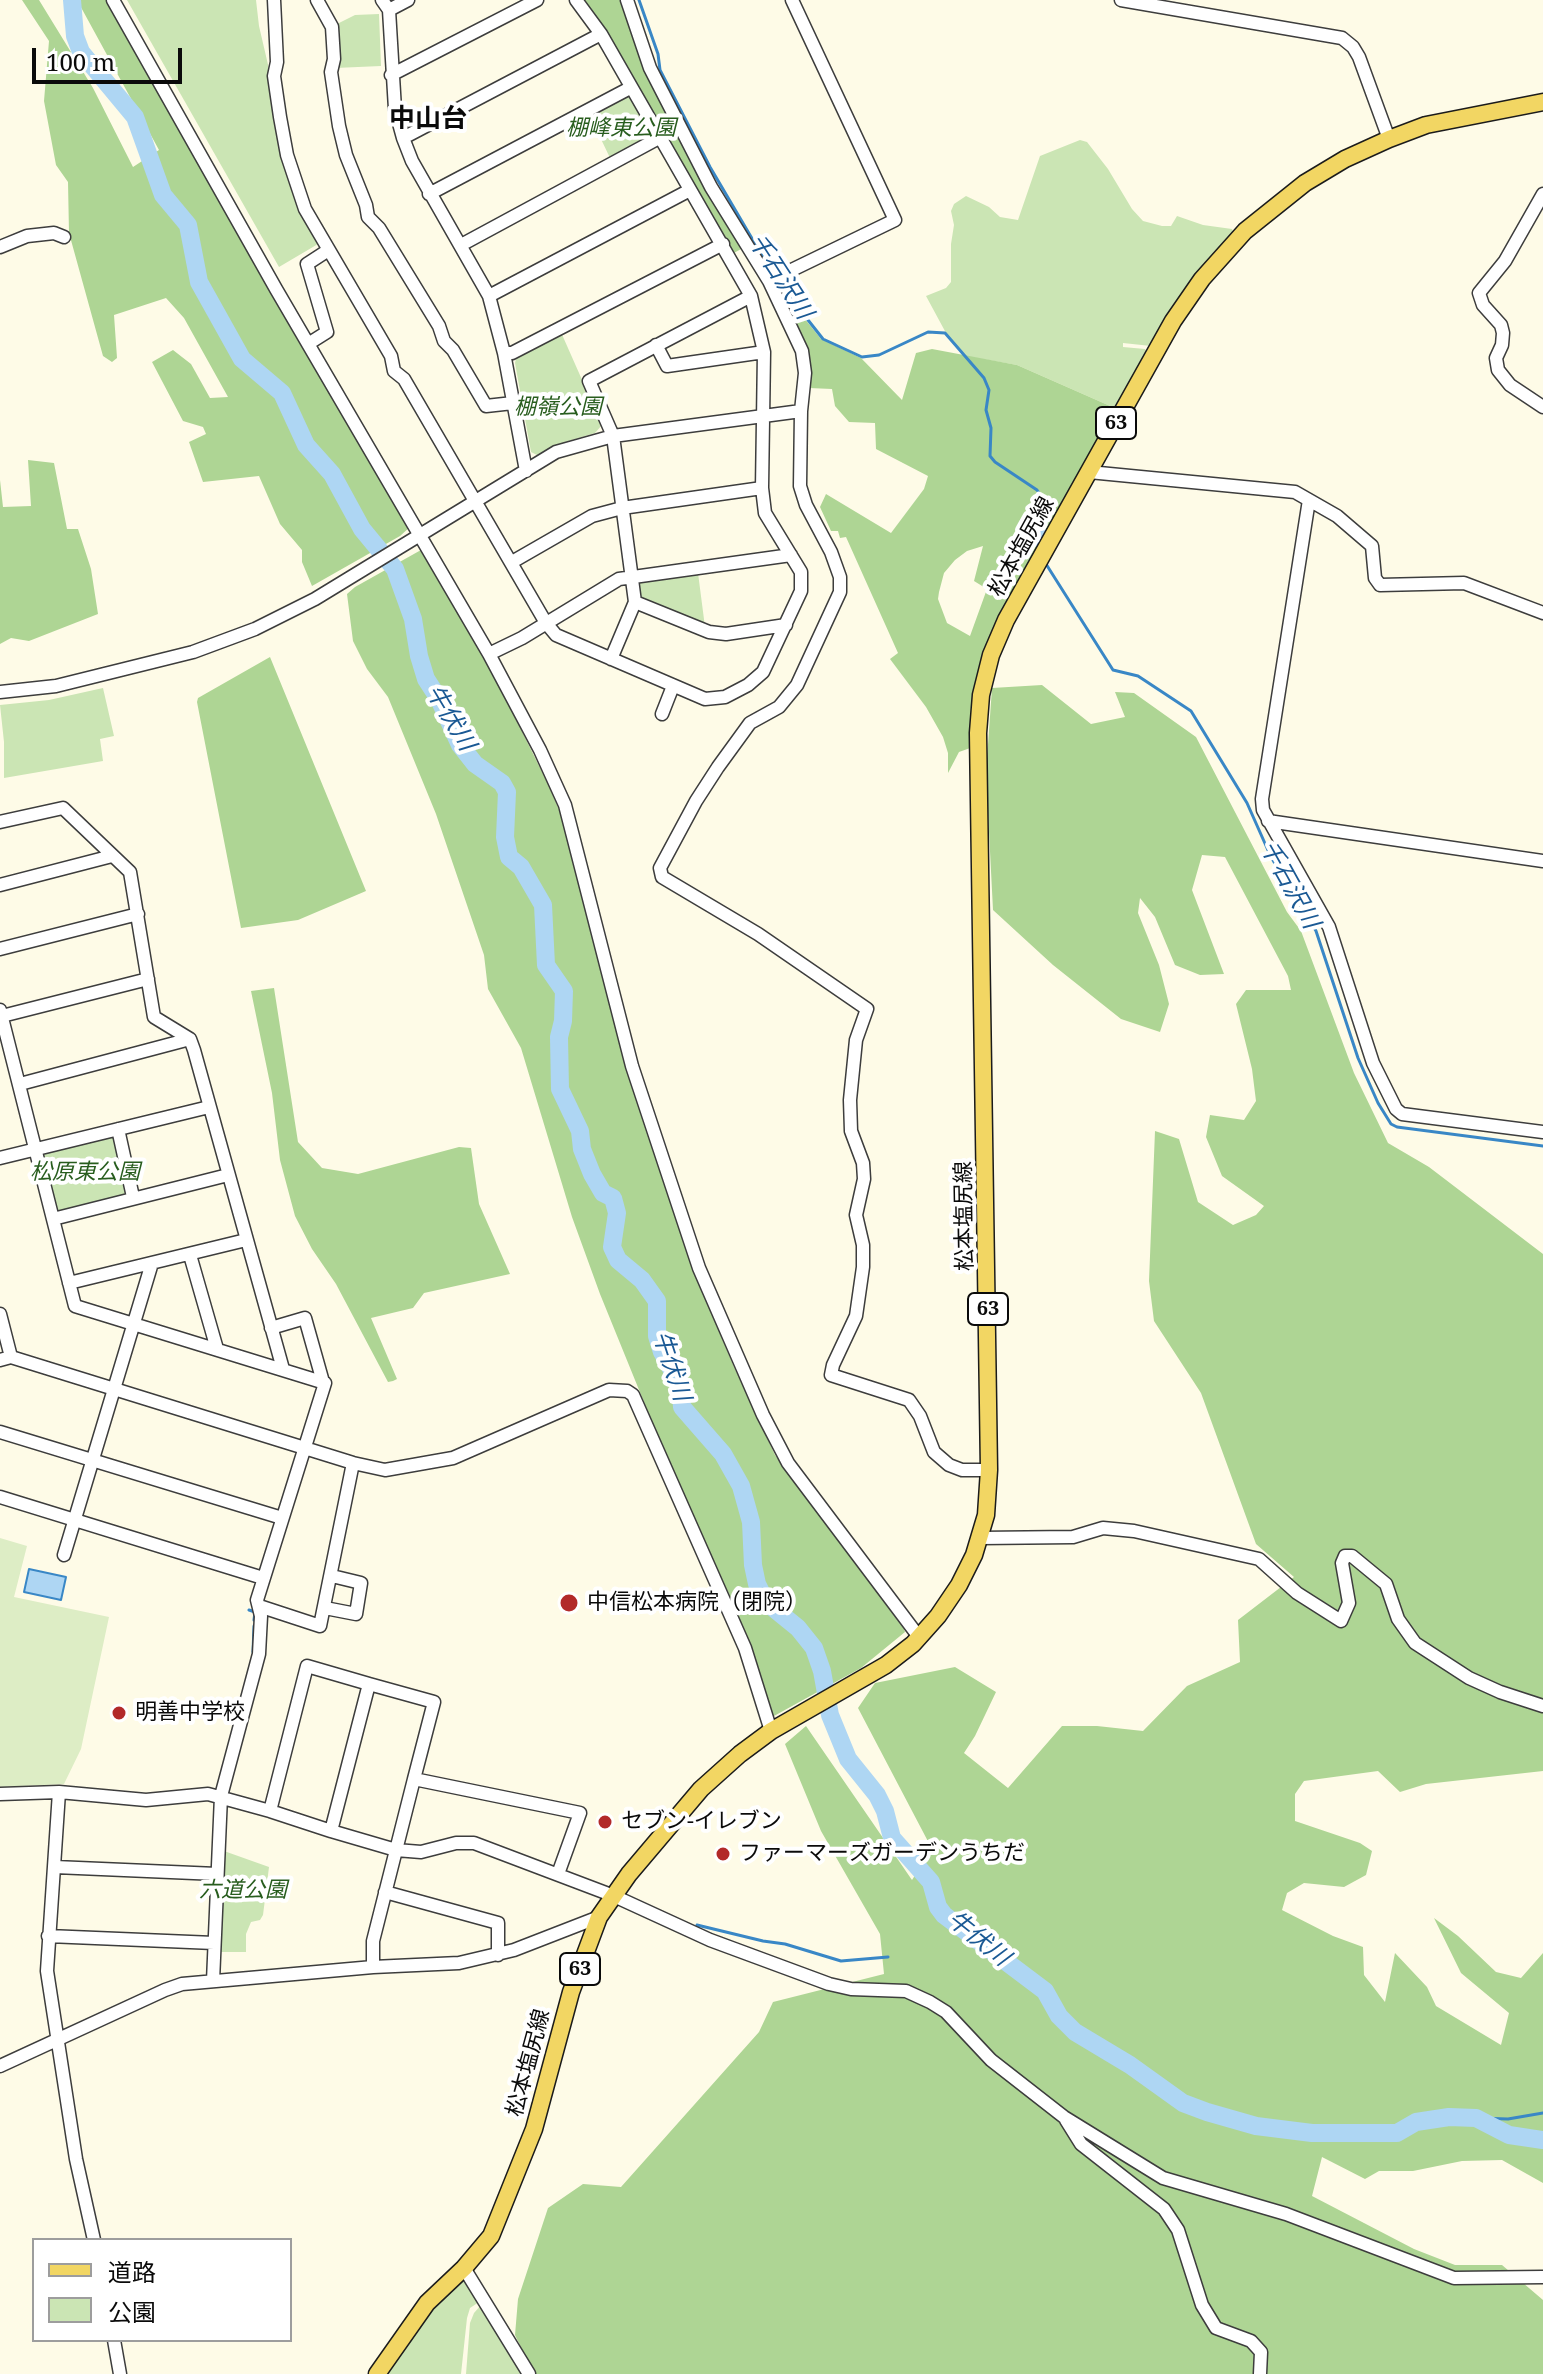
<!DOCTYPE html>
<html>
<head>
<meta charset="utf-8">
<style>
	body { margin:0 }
	#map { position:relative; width:1543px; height:2374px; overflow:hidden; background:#fefbe7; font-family:"Noto Serif","Noto Sans JP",serif }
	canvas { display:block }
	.legend { position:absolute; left:32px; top:2238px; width:260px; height:104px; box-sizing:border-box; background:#fff; border:2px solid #9d9d9d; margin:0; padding:10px 14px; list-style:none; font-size:24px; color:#0a0a0a }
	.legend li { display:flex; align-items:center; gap:16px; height:40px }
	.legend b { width:40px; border:2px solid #9d9d9d }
	.scale { position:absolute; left:32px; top:48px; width:150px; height:36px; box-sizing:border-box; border:4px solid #0a0a0a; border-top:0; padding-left:10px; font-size:24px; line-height:28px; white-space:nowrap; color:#0a0a0a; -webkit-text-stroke:6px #fff; paint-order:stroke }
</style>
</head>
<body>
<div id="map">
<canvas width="1543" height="2374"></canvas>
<ul class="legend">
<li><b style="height:10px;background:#f2d663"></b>道路</li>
<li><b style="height:22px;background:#cbe5b4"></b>公園</li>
</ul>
<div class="scale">100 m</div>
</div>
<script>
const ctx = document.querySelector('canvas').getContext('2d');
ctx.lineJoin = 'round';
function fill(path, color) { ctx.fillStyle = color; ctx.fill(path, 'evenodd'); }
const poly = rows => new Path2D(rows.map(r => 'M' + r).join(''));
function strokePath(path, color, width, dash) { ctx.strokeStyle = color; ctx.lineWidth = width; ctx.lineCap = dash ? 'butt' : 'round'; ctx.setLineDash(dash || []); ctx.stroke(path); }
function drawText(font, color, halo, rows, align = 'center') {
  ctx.font = font + ' "Noto Serif","Noto Sans JP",serif'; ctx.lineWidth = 8; ctx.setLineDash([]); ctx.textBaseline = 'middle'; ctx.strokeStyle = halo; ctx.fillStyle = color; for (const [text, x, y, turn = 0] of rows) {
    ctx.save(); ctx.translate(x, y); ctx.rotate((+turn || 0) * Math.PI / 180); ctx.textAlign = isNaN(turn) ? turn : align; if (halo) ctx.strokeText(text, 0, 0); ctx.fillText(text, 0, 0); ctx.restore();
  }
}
const green = poly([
	[127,0,256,0,259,26,303,215,318,244,279,267],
	[379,14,381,66,335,68,337,24,355,15],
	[622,95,630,97,651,132,649,141,611,160,589,114],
	[1080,140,1087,142,1108,169,1132,209,1143,221,1162,226,1171,226,1177,216,1203,225,1232,229,1234,234,1151,346,1123,343,1123,347,1145,349,1148,353,1117,409,1017,365,965,356,946,333,926,296,946,288,951,282,951,244,954,225,951,211,954,204,966,196,989,207,1000,217,1018,220,1040,156],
	[560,330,602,425,595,433,565,442,539,456,531,452,515,363,517,354],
	[698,573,705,627,645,601,639,595,638,586,642,580],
	[103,688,114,736,100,739,103,761,4,778,4,742,0,705,49,700],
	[111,1136,115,1138,127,1190,125,1195,62,1211,55,1209,42,1156,44,1152],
	[224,1851,269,1867,263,1915,260,1920,251,1922,246,1934,246,1952,219,1952],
	[455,2281,467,2282,479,2302,470,2308,467,2318,461,2374,384,2374,431,2302],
	[481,2305,523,2374,466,2374,470,2323,474,2313]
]);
const forest = poly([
	[22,0,39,0,93,88,133,167,159,150,77,0,107,0,272,296,410,527,400,536,312,586,302,562,302,550,280,524,259,476,203,482,189,442,206,434,203,427,183,421,152,362,173,350,191,364,210,398,228,397,184,318,166,298,114,315,117,358,112,362,103,356,69,233,68,182,56,165,44,101,49,41],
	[581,0,622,0,743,248,732,254],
	[776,283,821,339,861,358,902,400,916,353,932,349,1017,365,1117,409,993,635,973,747,959,752,948,773,948,753,943,737,926,707,890,659,898,653,846,537,840,538,838,531,831,531,820,507,826,494,891,533,924,489,928,476,876,449,875,423,849,422,835,406,832,389,809,388,810,358],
	[983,546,974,581,987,589,970,636,947,623,938,599,939,592,944,573,955,560,967,551],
	[28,460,54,463,67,529,78,529,91,569,98,614,29,641,11,638,0,644,0,480,3,507,31,506],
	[421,550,492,671,548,784,568,831,623,1059,704,1296,734,1367,775,1455,904,1629,905,1632,861,1668,774,1716,768,1712,752,1651,732,1601,670,1466,600,1294,572,1217,521,1048,488,989,484,955,436,814,388,697,367,669,353,641,347,594,355,587],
	[270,657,366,891,298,920,241,928,197,702,198,698],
	[1042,685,1091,724,1125,717,1115,692,1134,693,1196,737,1287,912,1301,931,1354,1073,1388,1143,1429,1167,1543,1254,1543,1771,1426,1784,1400,1792,1378,1771,1304,1781,1295,1794,1295,1821,1360,1843,1372,1851,1366,1875,1344,1887,1304,1883,1287,1893,1282,1910,1333,1936,1363,1947,1364,1975,1385,2002,1395,1953,1427,1987,1436,2006,1501,2045,1509,2013,1461,1973,1434,1918,1458,1936,1496,1972,1521,1978,1543,1953,1543,2183,1502,2160,1462,2161,1413,2171,1379,2171,1365,2179,1322,2157,1312,2196,1414,2249,1455,2265,1502,2265,1543,2300,1543,2374,534,2374,515,2335,518,2299,548,2208,583,2184,621,2187,759,2032,773,2002,884,1974,880,1934,821,1831,785,1744,806,1726,912,1880,932,1849,858,1708,875,1683,955,1667,996,1692,975,1736,964,1753,1008,1788,1062,1726,1097,1726,1143,1731,1187,1686,1240,1662,1238,1620,1294,1577,1256,1544,1201,1393,1154,1321,1149,1281,1155,1131,1179,1139,1198,1202,1233,1225,1256,1215,1264,1206,1222,1176,1206,1137,1210,1115,1244,1120,1256,1101,1252,1069,1236,1004,1246,990,1291,990,1288,976,1225,857,1202,855,1192,890,1224,974,1200,975,1175,965,1155,917,1140,898,1138,913,1159,965,1169,1004,1160,1032,1121,1019,1053,965,993,910,986,773,992,688],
	[274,988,298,1142,322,1168,358,1174,459,1147,471,1148,479,1204,510,1274,424,1293,413,1308,371,1318,397,1379,393,1381,388,1382,336,1284,312,1249,295,1216,280,1160,272,1093,251,991]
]);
const pitch = poly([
	[0,1538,27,1546,14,1597,109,1617,81,1749,64,1784,0,1787]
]);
const water = poly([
	[29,1569,66,1577,61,1600,24,1592,29,1569]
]);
const stream = poly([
	[639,0,658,54,660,70,710,167,774,276],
	[778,282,823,339,862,357,879,355,928,332,945,333,984,378,989,390,986,410,991,428,990,456,995,462,1037,490,1047,504,1048,517,1040,536],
	[1046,564,1113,670,1138,676,1191,711,1247,803,1271,857,1316,931,1358,1058,1378,1103,1391,1124,1397,1127,1543,1146],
	[249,1610,255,1612,254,1620],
	[253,1652,254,1626],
	[697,1925,763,1941,785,1944,841,1961,888,1957],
	[1476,2118,1508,2119,1543,2113]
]);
const river = poly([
	[72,0,75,36,81,52,135,117,163,195,188,225,199,282,242,359,282,393,306,445,332,474,362,529,395,569,413,619,419,656,426,679,439,699,460,745,475,764,502,783,507,792,505,837,509,857,521,867,543,905,546,965,564,991,563,1021,559,1037,560,1089,580,1131,582,1149,592,1174,603,1193,613,1198,617,1213,612,1247,618,1260,642,1280,657,1301,657,1336,662,1352,680,1385,682,1407,723,1454,741,1486,751,1522,753,1565,757,1584,766,1602,798,1628,814,1648,822,1671,830,1715,848,1759,877,1795,885,1811,892,1838,931,1882,938,1907,944,1915,1045,1991,1059,2016,1075,2032,1130,2065,1183,2103,1207,2112,1256,2126,1312,2133,1397,2133,1416,2122,1449,2117,1476,2118,1509,2135,1543,2140],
	[1040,539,1040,536]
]);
const minor = poly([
	[113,0,276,289,489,654,540,750,565,805,632,1066,699,1268,763,1415,788,1463,919,1637],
	[274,0,277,62,274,76,280,117,287,155,305,209,391,356,394,371,404,379,546,623,556,635,705,699,725,697,748,685,763,672,801,591,801,572,765,513,762,488,764,352,751,296,601,34,576,0],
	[317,0,332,27,334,59,331,72,339,126,346,155,366,205,368,217,379,228,439,326,444,341,453,350,486,406,513,403],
	[382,0,389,10,395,109,403,138,412,161,489,296,504,353,526,471],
	[627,0,650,68,711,187,769,281,802,351,805,373,801,411,800,486,806,505,831,552,840,577,840,592,797,685,779,707,750,723,718,767,696,801,660,868,662,877,758,934,867,1009,856,1040,850,1100,851,1131,863,1163,864,1179,856,1215,863,1245,863,1267,856,1316,833,1365,831,1375,909,1400,920,1416,934,1452,949,1465,962,1470,989,1470],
	[1121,0,1342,38,1353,47,1359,57,1389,139],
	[389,10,408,0],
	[391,75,537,0],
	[403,138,601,34],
	[429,194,630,88],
	[1543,194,1505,261,1479,293,1483,305,1501,325,1503,333,1502,345,1496,358,1498,370,1510,385,1543,407],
	[461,245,659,138],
	[0,247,27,236,54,233,64,237],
	[769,281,895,220,792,0],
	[489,296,690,190],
	[308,344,327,332,307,264,327,251],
	[656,345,667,366,764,352],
	[504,353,512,353,723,244],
	[1089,472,1295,492,1337,516,1372,546,1375,578,1380,585,1464,583,1543,613],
	[1309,500,1262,799,1263,810,1329,927,1373,1063,1396,1109,1402,1114,1543,1132],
	[512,562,592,516,622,508,762,488],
	[635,602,709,632,726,634,786,625],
	[489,654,522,638,619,579,791,555],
	[611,659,635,602,613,436,589,381,751,296],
	[0,692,56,686,193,652,255,629,315,599,556,452,613,436,801,411],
	[662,714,673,686],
	[1268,821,1543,861],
	[0,822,63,808,130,872,154,1017,190,1039,194,1050,283,1369],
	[0,885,112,856],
	[0,949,138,914],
	[0,1010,75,1306,325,1383,257,1600,261,1616,259,1654,221,1796,213,1981],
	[2,1016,148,979],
	[20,1084,190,1039],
	[118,1129,133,1197],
	[0,1158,209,1107],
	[53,1219,228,1175],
	[190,1255,217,1349],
	[69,1283,246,1240],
	[0,1314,11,1357],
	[271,1328,305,1318,323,1382],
	[0,1360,11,1357,353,1463,385,1470,453,1458,609,1390,627,1391,633,1395,745,1648,771,1731],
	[0,1432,282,1518],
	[0,1497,263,1578],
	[980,1538,1073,1537,1103,1528,1134,1531,1259,1559,1297,1593,1341,1621,1349,1603,1342,1563,1345,1556,1352,1556,1386,1584,1398,1619,1415,1643,1469,1678,1500,1692,1543,1706],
	[64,1555,152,1263],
	[259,1606,320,1626,353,1463],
	[325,1608,356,1614,361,1583,332,1576],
	[369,1684,307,1666,270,1811,331,1831,369,1684,434,1702,414,1779],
	[59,1792,47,1971,76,2159,94,2240],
	[0,1794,59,1792,146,1800,208,1794,270,1811],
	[331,1831,396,1850,421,1852,456,1843,474,1843,614,1896,710,1940,829,1984,851,1989,906,1991,930,2002,946,2012,991,2060,1064,2117,1163,2178,1286,2214,1454,2278,1543,2277],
	[55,1867,217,1874],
	[385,1892,498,1923,498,1955],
	[48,1936,214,1943],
	[373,1967,373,1941,414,1779,580,1813,558,1874],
	[0,2066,165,1990,182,1984,373,1967,459,1963,514,1950,599,1917],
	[1066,2120,1081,2144,1164,2209,1178,2230,1202,2305,1216,2328,1251,2341,1261,2352,1260,2374],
	[464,2268,529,2374],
	[114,2340,120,2374]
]);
const major = poly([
	[377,2374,427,2303,464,2268,491,2236,534,2129,571,1992,599,1917,629,1874,701,1789,740,1754,771,1731,886,1665,913,1644,938,1616,959,1585,974,1555,986,1515,989,1470,978,733,981,695,991,655,1006,620,1173,321,1202,279,1245,231,1305,183,1345,159,1389,139,1426,125,1543,102]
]);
const markers = [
	[569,1603,10,"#b22929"],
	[119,1713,8,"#b22929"],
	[605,1822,8,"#b22929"],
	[723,1854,8,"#b22929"]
];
const shields = [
	[1116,423,40],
	[988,1309,40],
	[580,1969,40]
];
const shieldNames = [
	["63",1116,423],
	["63",988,1309],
	["63",580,1969]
];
const parkNames = [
	["棚峰東公園",621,129],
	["棚嶺公園",558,408],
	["松原東公園",85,1173],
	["六道公園",243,1891]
];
const streetNames = [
	["松本塩尻線",1022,547,-61],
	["松本塩尻線",965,1216,-91],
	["松本塩尻線",529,2063,-75]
];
const poiNames = [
	["中信松本病院（閉院）",587,1603],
	["明善中学校",135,1713],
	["セブン-イレブン",621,1822],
	["ファーマーズガーデンうちだ",739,1854]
];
const waterNames = [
	["千石沢川",780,277,57],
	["牛伏川",450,718,59],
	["千石沢川",1289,885,61],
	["牛伏川",671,1366,72],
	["牛伏川",978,1939,39]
];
const quarterNames = [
	["中山台",428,120]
];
fill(green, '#cbe5b4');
fill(forest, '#aed594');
fill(pitch, '#ddedc5');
fill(water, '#aed6f3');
strokePath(water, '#3987c6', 2);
strokePath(stream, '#3987c6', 3);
strokePath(river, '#aed6f3', 18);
strokePath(minor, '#3d3d3d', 15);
strokePath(major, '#1b1b1b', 19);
strokePath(minor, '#fff', 12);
strokePath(major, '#f2d663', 16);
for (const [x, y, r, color] of markers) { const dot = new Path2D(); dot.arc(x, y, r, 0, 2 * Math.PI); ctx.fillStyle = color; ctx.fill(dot); strokePath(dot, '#fff', 3); }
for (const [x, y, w] of shields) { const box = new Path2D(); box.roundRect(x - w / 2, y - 16, w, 32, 6); ctx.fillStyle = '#fff'; ctx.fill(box); strokePath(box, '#0a0a0a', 2); }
drawText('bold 20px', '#0a0a0a', null, shieldNames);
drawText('italic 22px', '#285d1e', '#fff', parkNames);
drawText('22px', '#0a0a0a', '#fff', streetNames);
drawText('22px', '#0a0a0a', '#fff', poiNames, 'left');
drawText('italic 24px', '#1a5994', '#fff', waterNames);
drawText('bold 26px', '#0a0a0a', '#fff', quarterNames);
</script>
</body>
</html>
